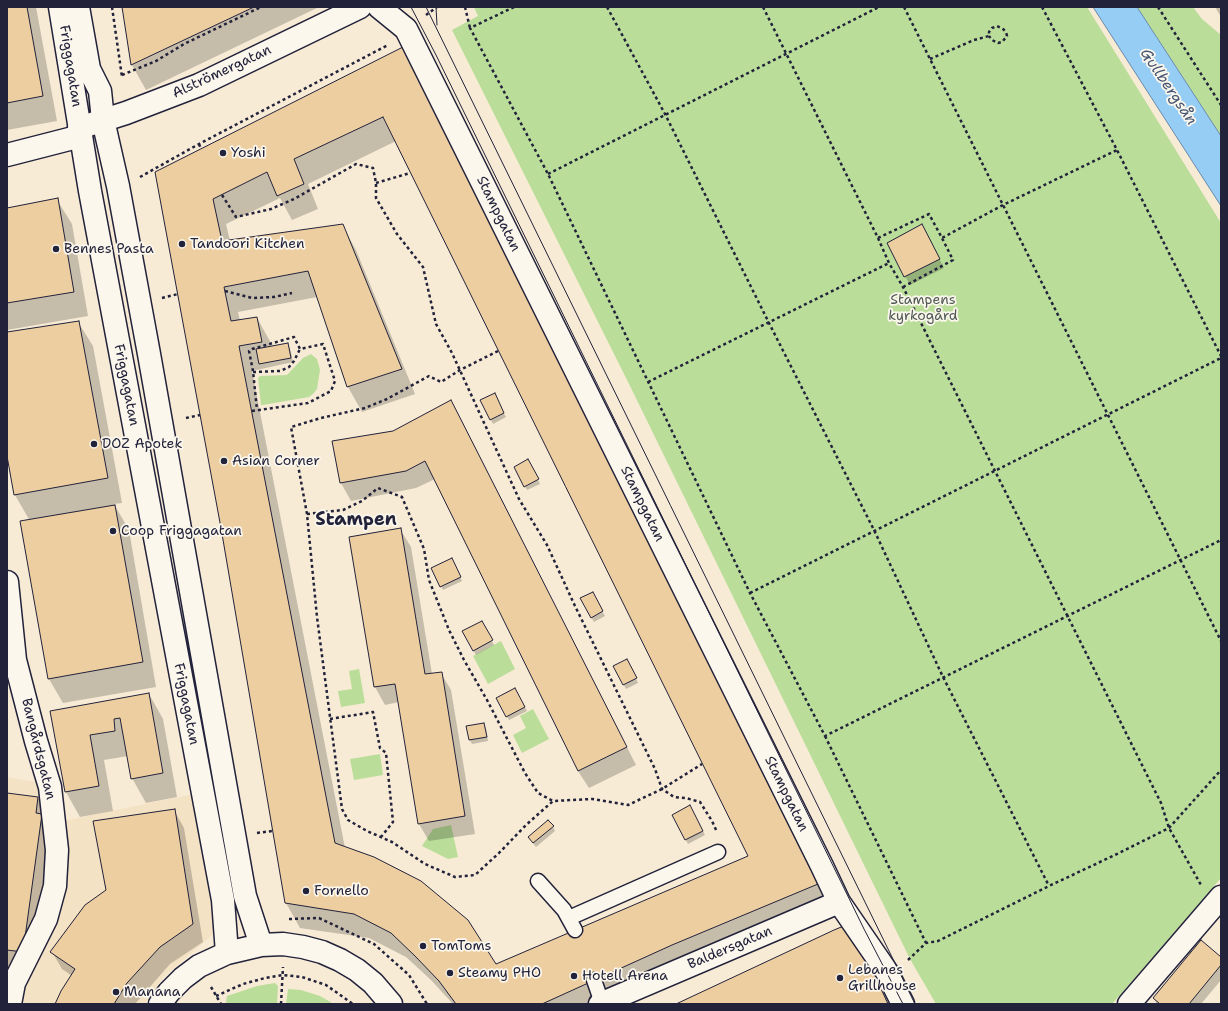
<!DOCTYPE html>
<html>
<head>
<meta charset="utf-8">
<style>
	body { margin:0 }
	#map { position:relative; width:1228px; height:1011px; overflow:hidden; background:#f7ebd5; font-family:"Shantell Sans",sans-serif }
	canvas { display:block }
	.frame { position:absolute; inset:0; border:8px solid #22223b; pointer-events:none }
</style>
</head>
<body>
<div id="map">
<canvas width="1228" height="1011"></canvas>
<div class="frame"></div>
</div>
<script>
const ctx = document.querySelector('canvas').getContext('2d');
ctx.lineJoin = 'round';
function fill(path, color) { ctx.fillStyle = color; ctx.fill(path, 'evenodd'); }
const poly = rows => new Path2D(rows.map(r => 'M' + r).join(''));
function strokePath(path, color, width, dash) { ctx.strokeStyle = color; ctx.lineWidth = width; ctx.lineCap = dash ? 'butt' : 'round'; ctx.setLineDash(dash || []); ctx.stroke(path); }
function drawText(font, color, halo, rows, align = 'center') {
  ctx.font = font + ' "Shantell Sans",sans-serif'; ctx.lineWidth = 3.5; ctx.setLineDash([]); ctx.textBaseline = 'middle'; ctx.strokeStyle = halo; ctx.fillStyle = color; for (const [text, x, y, turn = 0] of rows) {
    ctx.save(); ctx.translate(x, y); ctx.rotate((+turn || 0) * Math.PI / 180); ctx.textAlign = isNaN(turn) ? turn : align; if (halo) ctx.strokeText(text, 0, 0); ctx.fillText(text, 0, 0); ctx.restore();
  }
}
const built = poly([
	[7,777,42,783,49,824,193,794,217,931,162,978,145,1004,7,1004]
]);
const green = poly([
	[474,7,1087,7,1221,223,1221,878,1112,1004,936,1004,910,959,631,388,452,30,478,16],
	[1137,7,1193,7,1202,19,1221,35,1221,136],
	[311,354,317,359,320,370,317,389,314,393,309,397,263,405,261,405,258,378,260,376,287,375,303,358],
	[501,641,515,669,488,684,473,656],
	[359,669,365,703,341,707,338,691,352,689,349,671],
	[533,709,549,739,522,753,513,735,526,728,520,716],
	[380,754,383,775,354,780,350,759],
	[451,825,458,857,448,859,422,846,433,829],
	[275,983,278,986,277,1004,226,1003,227,996,257,986],
	[288,989,301,990,320,996,334,1004,286,1004]
]);
const water = poly([
	[1093,7,1137,7,1221,136,1221,206,1093,7]
]);
const shadow = poly([
	[7,7,36,7,57,121,7,130],
	[123,7,319,7,146,90,132,65],
	[1215,7,1221,7,1221,17],
	[403,48,832,909,610,1004,453,1004,431,980,406,957,369,938,300,928,286,903,222,527,157,173],
	[396,141,749,857,496,965,345,848,252,371,293,362,290,348,287,344,272,347,271,343,257,318,240,321,238,312,317,297,348,387,362,412,415,394,356,250,342,225,230,241,226,224,280,198,292,220,318,209,308,184],
	[57,200,72,224,88,316,7,330,7,209],
	[927,235,944,268,910,285,905,276],
	[78,322,93,346,122,503,114,504,129,530,156,687,63,703,49,679,30,521,15,495,7,450,7,333],
	[496,399,506,417,493,424,491,420],
	[451,401,461,419,636,765,589,788,578,771,435,479,416,488,351,501,341,483,333,442,393,432],
	[528,460,540,484,527,490,515,467],
	[400,529,411,547,432,674,441,673,451,690,475,834,429,841,419,824,399,702,385,705,375,687,350,537],
	[453,563,462,581,443,590,441,586],
	[592,593,605,616,594,622,581,599],
	[482,622,494,645,476,655,463,632],
	[629,664,638,683,626,689,614,666],
	[515,689,527,711,509,720,497,699],
	[149,694,163,719,177,797,146,803,132,778,128,756,104,760,113,811,80,817,66,792,52,712],
	[484,724,486,728,488,741,472,744,470,740,468,727],
	[7,794,38,798,48,816,51,832,33,969,10,966,7,985],
	[174,810,184,828,203,942,170,964,135,1004,56,1004,72,976,62,969,52,952,107,890],
	[692,811,705,835,688,844,673,815],
	[553,827,555,831,536,847,532,842],
	[865,949,890,1004,679,1004],
	[1221,958,1221,980,1201,1004,1157,1004,1154,998]
]);
const building = poly([
	[7,7,27,7,43,96,7,103,7,7],
	[122,7,254,7,131,65,122,7],
	[403,47,818,884,672,945,542,1004,456,1004,439,981,415,956,391,933,354,914,285,903,221,528,155,172,403,47],
	[383,117,748,856,496,964,468,920,421,881,374,857,335,843,239,346,262,342,257,317,231,321,224,287,308,271,347,387,402,369,343,224,222,241,213,199,267,172,277,196,304,184,294,159,383,117],
	[58,198,74,292,7,303,7,208,58,198],
	[922,224,940,259,904,277,887,243,922,224],
	[79,321,108,478,14,495,7,456,7,332,79,321],
	[288,343,291,358,259,364,256,349,288,343],
	[495,393,504,413,490,420,480,400,495,393],
	[451,400,627,747,578,771,425,461,406,471,340,483,332,441,393,431,451,400],
	[528,459,539,479,524,487,514,467,528,459],
	[115,505,143,662,48,679,20,521,115,505],
	[401,528,425,674,442,672,465,816,418,824,395,684,374,687,349,537,401,528],
	[452,558,461,577,440,587,431,568,452,558],
	[593,592,603,611,591,618,580,598,593,592],
	[482,621,493,640,473,651,462,631,482,621],
	[627,659,637,678,623,685,613,666,627,659],
	[515,688,525,707,506,717,496,698,515,688],
	[149,693,163,773,131,779,120,718,114,719,115,731,90,735,99,786,65,792,50,711,149,693],
	[484,723,487,737,469,740,466,726,484,723],
	[7,793,38,797,36,813,42,814,23,952,7,950,7,793],
	[690,805,703,831,685,840,672,815,690,805],
	[175,809,193,924,160,947,127,983,114,1004,55,1004,61,991,75,969,50,952,85,905,106,890,93,821,175,809],
	[548,820,554,826,533,843,528,837,548,820],
	[851,923,888,1004,676,1004,834,930,851,923],
	[1201,940,1221,957,1221,965,1189,1004,1160,1004,1153,998,1201,940]
]);
const path = poly([
	[112,7,122,77],
	[465,7,470,28],
	[514,7,470,28,548,174,750,593,825,736,1221,540],
	[607,7,665,114,769,323,874,530,943,677,1049,886],
	[763,7,878,238,889,263,903,287,1161,803,1169,828,1201,885],
	[904,7,1221,641],
	[1042,7,1117,150,1221,356],
	[1158,7,1221,105],
	[426,15,437,7],
	[930,59,974,40,989,36,989,32,992,28,997,26,1003,29,1006,32,1007,36,1002,42,998,43,992,40,989,36],
	[122,75,156,61,184,44,261,7],
	[199,144,201,149],
	[548,174,879,7],
	[140,177,199,144,388,45],
	[376,183,410,173],
	[222,195,236,217,271,209,294,199,356,164,373,168,376,183,376,198,397,234,423,267,436,324,452,353,519,499,547,545,575,606,655,769,662,789,674,797,686,798,700,802,712,821,717,832],
	[878,238,929,214,942,238,1003,205,1117,150],
	[903,287,953,260,942,238],
	[225,291,252,298,274,297,292,293],
	[162,298,178,294],
	[498,351,460,370,441,382,429,376,387,399,365,408,321,418,291,427,307,514,317,617,342,809,348,820,367,831,392,842,425,864,455,877,475,875,499,853,526,825,553,801,592,799,628,805,662,789,702,764],
	[253,372,280,371,289,367,294,361,300,349],
	[648,382,889,263],
	[252,411,308,403,331,391,335,381,323,344,300,349,294,337,252,349,249,351,253,371,257,410],
	[186,418,200,415],
	[307,514,343,510,362,501,378,488,402,497,424,549,429,580,449,630,464,660,487,700,525,773,538,793,553,801],
	[750,593,1221,358],
	[330,719,373,712,380,748,386,753,393,822,381,837],
	[825,736,926,943],
	[257,833,272,831],
	[289,919,319,918,374,944,409,975,427,1004],
	[908,960,926,943,938,941,1049,886,1117,854,1169,828,1221,770],
	[211,987,221,1004],
	[216,996,243,984,265,978,283,975,302,977,326,985,353,1004],
	[281,1004,283,967]
]);
const lane = poly([
	[538,881,564,910,575,930],
	[569,918,718,852],
	[594,980,602,1003]
]);
const street = poly([
	[379,7,406,29,822,866,839,902,887,972,903,1004],
	[79,128,126,113,199,85,360,7],
	[7,155,81,136],
	[7,582,15,660,36,741,50,787,57,850,55,886,46,919,14,983,10,1004],
	[600,1004,839,902],
	[1129,1004,1221,897]
]);
const secondary = poly([
	[60,7,90,191,223,900,227,953],
	[78,7,89,69,100,91,103,120,118,186,149,354,245,896,261,945],
	[160,1004,169,992,183,978,199,966,227,953,261,945,283,944,303,947,322,952,340,960,357,970,373,983,391,1004]
]);
const tram = poly([
	[411,7,436,55,864,929,903,1004],
	[426,7,915,1004],
	[436,7,437,25]
]);
const markers = [
	[223,153,4,"#22223b"],
	[182,244,4,"#22223b"],
	[56,249,4,"#22223b"],
	[94,444,4,"#22223b"],
	[224,461,4,"#22223b"],
	[113,531,4,"#22223b"],
	[306,891,4,"#22223b"],
	[423,946,4,"#22223b"],
	[450,973,4,"#22223b"],
	[574,976,4,"#22223b"],
	[840,978,4,"#22223b"],
	[116,992,4,"#22223b"]
];
const streetNames = [
	["Friggagatan",70,66,81],
	["Alströmergatan",222,72,-25],
	["Stampgatan",498,214,64],
	["Friggagatan",126,385,79],
	["Stampgatan",642,504,64],
	["Friggagatan",186,704,79],
	["Bangårdsgatan",38,749,76],
	["Stampgatan",786,794,64],
	["Baldersgatan",730,948,-23]
];
const poiNames = [
	["Yoshi",231,153],
	["Tandoori Kitchen",190,244],
	["Bennes Pasta",64,249],
	["DOZ Apotek",102,444],
	["Asian Corner",232,461],
	["Coop Friggagatan",121,531],
	["Fornello",314,891],
	["TomToms",431,946],
	["Lebanes",848,970],
	["Grillhouse",848,986],
	["Steamy PHO",458,973],
	["Hotell Arena",582,976],
	["Manana",124,992]
];
const parkNames = [
	["Stampens",923,300],
	["kyrkogård",923,316]
];
const waterNames = [
	["Gullbergsån",1168,87,56]
];
const districtNames = [
	["Stampen",356,520]
];
fill(built, '#f4e2c5');
fill(green, '#bade99');
fill(water, '#96cdf5');
strokePath(water, '#6889ab', 1);
fill(shadow, '#0003');
fill(building, '#edcea0');
strokePath(building, '#22223b', 1);
strokePath(lane, '#22223b', 17);
strokePath(street, '#22223b', 25);
strokePath(secondary, '#22223b', 25);
strokePath(path, '#22223b', 2.5, [3, 3]);
strokePath(lane, '#fbf7ec', 14);
strokePath(street, '#fbf7ec', 22);
strokePath(secondary, '#fbf7ec', 22);
strokePath(tram, '#22223b', 1);
for (const [x, y, r, color] of markers) { const dot = new Path2D(); dot.arc(x, y, r, 0, 2 * Math.PI); ctx.fillStyle = color; ctx.fill(dot); strokePath(dot, '#fbf7ec', 1.5); }
drawText('14px', '#22223b', '#fbf7ec', streetNames);
drawText('14px', '#22223b', '#fbf7ec', poiNames, 'left');
drawText('14px', '#505a57', '#fbf7ec', parkNames);
drawText('italic 15px', '#455573', '#fbf7ec', waterNames);
drawText('bold 18px', '#22223b', '#fbf7ec', districtNames);
</script>
</body>
</html>
